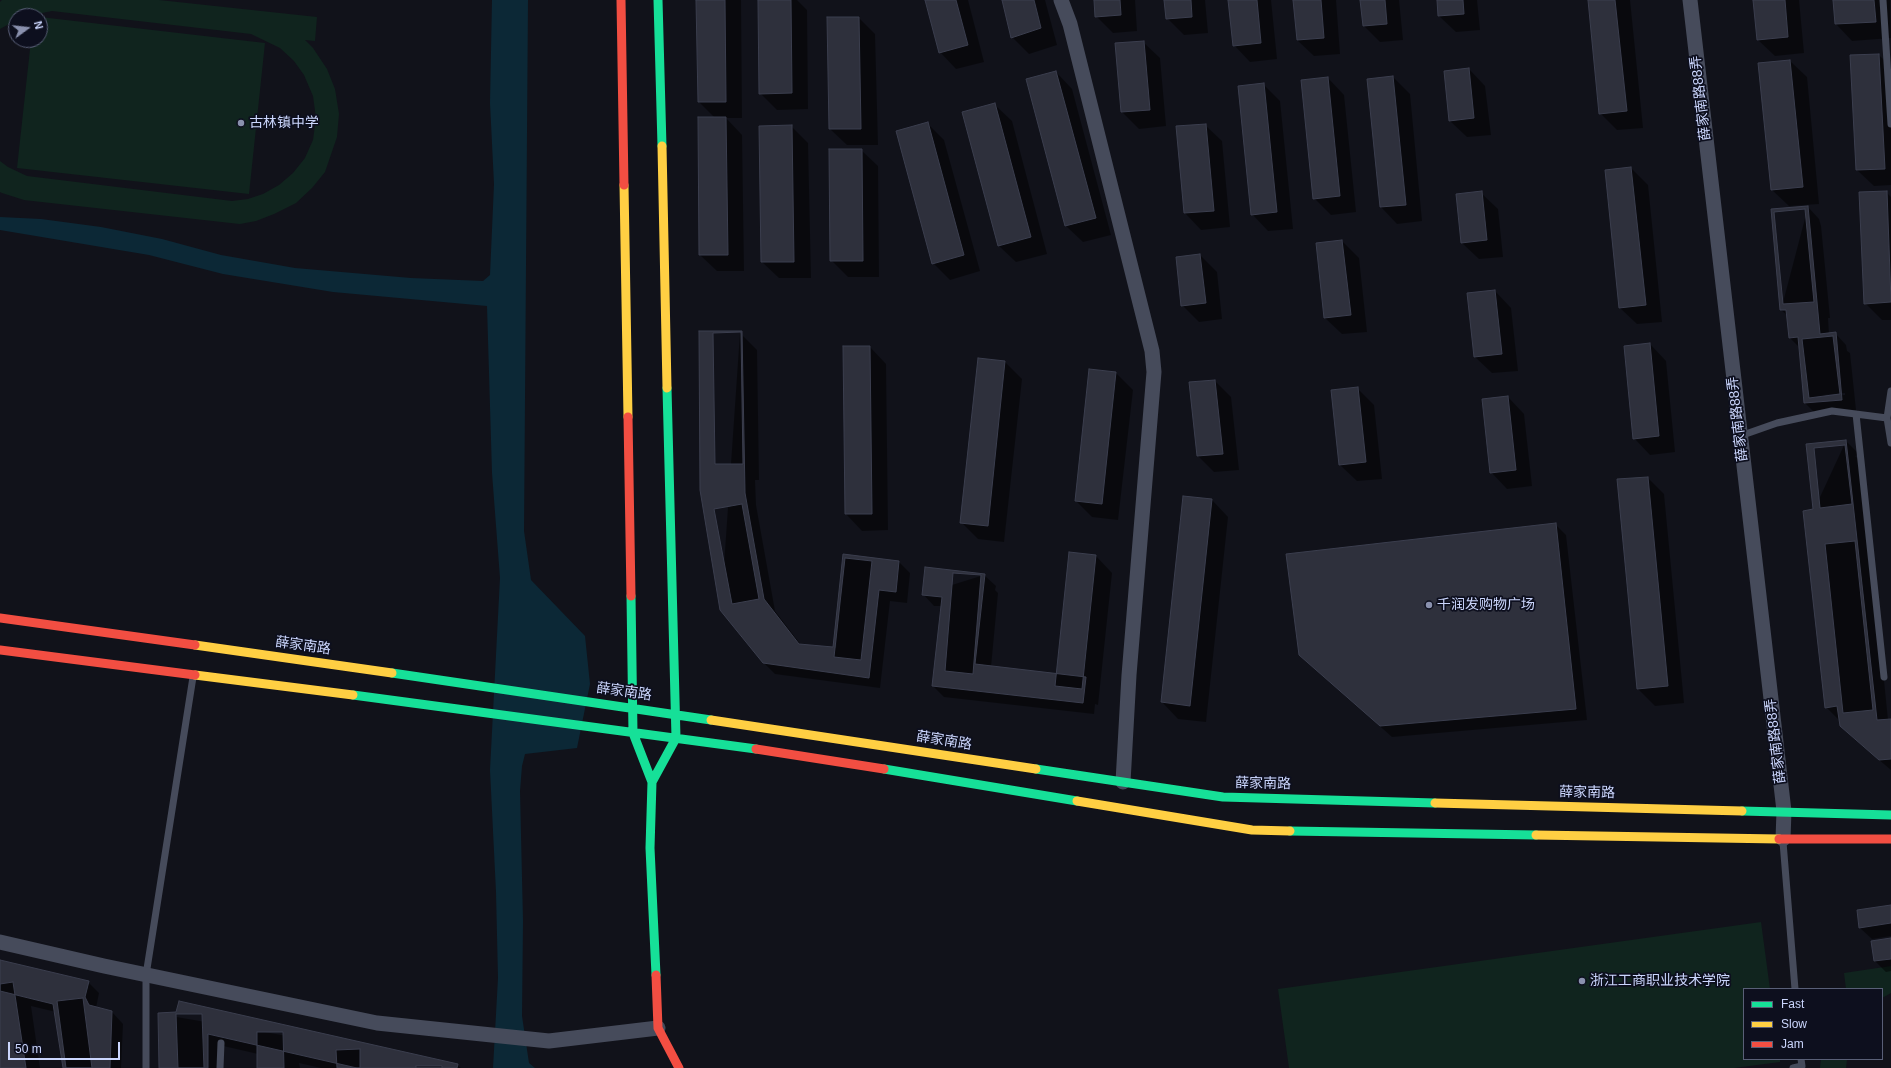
<!DOCTYPE html>
<html>
<head>
<meta charset="utf-8">
<style>
	body { margin:0 }
	#map { position:relative; width:1891px; height:1068px; overflow:hidden; background:#11121a; font-family:Helvetica,sans-serif }
	canvas { display:block }
	.legend { position:absolute; left:1743px; top:988px; width:140px; height:72px; box-sizing:border-box; background:#0d0f1e; border:1px solid #595f77; margin:0; padding:5px 7px; list-style:none; font-size:12px; color:#cbd6fd }
	.legend li { display:flex; align-items:center; gap:8px; height:20px }
	.legend b { width:20px; border:1px solid #595f77 }
	.north { position:absolute; left:8px; top:8px; width:40px; height:40px; box-sizing:border-box; background:#0d0f1e; border:1px solid #595f77; border-radius:50%; rotate:75deg; font-size:11px; font-weight:700; line-height:16px; text-align:center; color:#cbd6fd }
	.north::after { content:''; display:block; margin:auto; width:14px; height:18px; background:#8a91ae; clip-path:polygon(50% 0,100% 100%,50% 72%,0 100%) }
	.scale { position:absolute; left:8px; top:1042px; width:112px; height:18px; box-sizing:border-box; border:2px solid #cbd6fd; border-top:0; padding-left:5px; font-size:12px; line-height:14px; white-space:nowrap; color:#cbd6fd; -webkit-text-stroke:3px #0d0f1e; paint-order:stroke }
</style>
</head>
<body>
<div id="map">
<canvas width="1891" height="1068"></canvas>
<ul class="legend">
<li><b style="height:5px;background:#16e098"></b>Fast</li>
<li><b style="height:5px;background:#ffcf43"></b>Slow</li>
<li><b style="height:5px;background:#f24e42"></b>Jam</li>
</ul>
<div class="north">N</div>
<div class="scale">50 m</div>
</div>
<script>
const ctx = document.querySelector('canvas').getContext('2d');
ctx.lineJoin = 'round';
function fill(path, color) { ctx.fillStyle = color; ctx.fill(path, 'evenodd'); }
const poly = rows => new Path2D(rows.map(r => 'M' + r).join(''));
function strokePath(path, color, width, dash) { ctx.strokeStyle = color; ctx.lineWidth = width; ctx.lineCap = dash ? 'butt' : 'round'; ctx.setLineDash(dash || []); ctx.stroke(path); }
function drawText(font, color, halo, rows, align = 'center') {
  ctx.font = font + ' Helvetica,"Noto Sans SC",sans-serif'; ctx.lineWidth = 3.5; ctx.setLineDash([]); ctx.textBaseline = 'middle'; ctx.strokeStyle = halo; ctx.fillStyle = color; for (const [text, x, y, turn = 0] of rows) {
    ctx.save(); ctx.translate(x, y); ctx.rotate((+turn || 0) * Math.PI / 180); ctx.textAlign = isNaN(turn) ? turn : align; if (halo) ctx.strokeText(text, 0, 0); ctx.fillText(text, 0, 0); ctx.restore();
  }
}
const green = poly([
	[2,0,159,0,317,17,315,41,305,40,313,48,327,69,335,89,339,114,337,137,325,172,312,188,296,203,274,214,256,221,240,224,24,200,2,193,0,192,0,161,8,167,27,176,232,201,248,199,263,194,279,185,293,173,305,158,313,140,316,118,313,96,304,75,294,61,280,48,251,34,52,11,27,16,16,16,16,20,0,29,0,2],
	[40,17,265,43,249,194,17,168,31,40,40,40],
	[1761,922,1770,989,1744,989,1744,1059,1780,1059,1780,1062,1734,1068,1289,1068,1278,989],
	[1891,966,1891,993,1882,998,1882,989,1846,989,1844,973],
	[1821,1059,1847,1059,1846,1068,1820,1068]
]);
const water = poly([
	[492,0,528,0,524,531,531,580,585,636,590,684,577,748,525,754,522,766,520,791,523,921,522,1016,529,1063,535,1068,493,1068,498,978,496,892,490,770,500,578,492,473,487,306,333,292,223,274,149,255,0,230,0,217,41,219,101,227,162,239,221,255,295,268,411,278,483,281,490,275,494,184,490,103]
]);
const shadow = poly([
	[697,0,741,0,742,118,726,118,742,135,744,271,717,271,700,255,715,118,699,102],
	[759,0,797,0,807,10,808,109,777,110,760,93],
	[926,0,968,0,984,62,956,69,940,52],
	[1003,0,1045,0,1057,45,1029,54,1012,37],
	[1095,0,1135,0,1137,31,1113,33,1096,16],
	[1165,0,1205,0,1208,33,1184,35,1167,18],
	[1229,0,1271,0,1277,59,1250,62,1234,45],
	[1294,0,1336,0,1340,54,1314,56,1297,40],
	[1361,0,1399,0,1403,40,1380,42,1364,26],
	[1438,0,1477,0,1480,30,1456,32,1439,16],
	[1589,0,1630,0,1643,128,1617,130,1600,113],
	[1754,0,1799,0,1804,53,1775,56,1758,40],
	[1834,0,1890,0,1891,38,1852,41,1836,24],
	[859,18,875,34,878,145,847,145,830,129],
	[1143,42,1160,58,1166,126,1139,129,1122,112,1116,44],
	[1879,55,1891,67,1891,185,1874,186,1857,170],
	[1790,61,1807,77,1819,204,1789,206,1772,190],
	[1469,69,1485,86,1491,135,1467,137,1450,121],
	[1056,72,1072,89,1111,235,1083,242,1066,226,1027,80],
	[1393,77,1410,94,1422,221,1397,224,1381,207],
	[1328,78,1344,95,1356,212,1331,215,1314,198],
	[1263,84,1280,101,1293,229,1268,231,1252,214],
	[995,105,1012,121,1047,254,1016,262,999,246],
	[927,123,944,140,980,271,950,280,933,263],
	[1205,125,1222,141,1230,227,1201,230,1185,213,1177,127],
	[791,126,808,143,811,278,779,278,762,262],
	[861,150,878,166,879,277,848,277,831,260],
	[1631,168,1648,185,1662,322,1637,324,1620,308],
	[1886,192,1891,197,1891,320,1882,320,1865,303],
	[1481,193,1498,209,1503,257,1479,259,1462,243],
	[1808,207,1819,219,1821,226,1830,318,1828,318,1829,334,1835,333,1846,345,1847,351,1850,353,1856,410,1816,414,1805,403,1800,348,1790,338,1788,316,1781,310],
	[1845,393,1845,395,1833,396,1823,395],
	[1342,241,1359,258,1367,332,1342,334,1325,318],
	[1200,255,1217,272,1222,319,1199,322,1182,305],
	[1495,291,1511,308,1518,371,1492,373,1475,357],
	[740,333,757,350,759,480,755,480,756,505,775,611,801,645,836,648,843,555,899,562,910,573,907,603,890,601,880,688,775,674,764,663,721,609],
	[1650,344,1666,361,1675,452,1650,455,1634,438],
	[844,347,870,347,886,364,888,530,862,531,846,514],
	[979,359,1005,362,1022,379,1004,542,978,539,961,522],
	[1090,370,1116,373,1133,390,1118,520,1092,517,1076,501],
	[1215,381,1231,397,1239,470,1214,472,1198,456],
	[1357,388,1374,405,1382,479,1357,481,1340,465],
	[1508,397,1524,414,1532,486,1507,489,1491,472],
	[1846,441,1857,452,1858,455,1855,456,1862,462,1888,720,1891,720,1891,770,1852,737,1841,726,1840,718,1838,719,1826,707,1814,510],
	[1648,478,1664,494,1684,703,1655,706,1638,689,1618,480],
	[1212,500,1228,517,1206,722,1178,719,1162,702],
	[1555,524,1566,535,1587,720,1392,737,1300,655],
	[1096,556,1112,573,1098,705,1095,704,1094,714,944,697,933,686,942,606,934,606,923,594,984,575,996,586,995,590,998,593,991,667,1057,675],
	[1891,906,1891,936,1872,939,1860,928],
	[1891,939,1891,971,1886,972,1875,961,1872,942],
	[0,961,88,982,99,993,96,1008,112,1012,123,1024,121,1068,64,1068,56,1012,31,1006,40,1068,0,1068],
	[159,1014,457,1065,461,1068,321,1068,299,1063,300,1068,258,1068,258,1054,219,1045,219,1068,160,1068]
]);
const building = poly([
	[696,0,725,0,726,102,698,102,696,0],
	[758,0,791,0,792,93,759,94,758,0],
	[925,0,956,0,968,45,939,53,925,0],
	[1002,0,1034,0,1041,28,1011,38,1002,0],
	[1094,0,1120,0,1121,15,1095,17,1094,0],
	[1164,0,1191,0,1192,17,1166,19,1164,0],
	[1228,0,1257,0,1261,43,1233,46,1228,0],
	[1293,0,1321,0,1324,38,1297,40,1293,0],
	[1360,0,1385,0,1387,24,1363,26,1360,0],
	[1437,0,1463,0,1464,14,1438,16,1437,0],
	[1588,0,1615,0,1627,111,1599,114,1588,0],
	[1753,0,1785,0,1788,37,1757,40,1753,0],
	[1833,0,1874,0,1876,22,1835,24,1833,0],
	[827,17,859,17,861,129,829,129,827,17],
	[1144,41,1150,110,1121,112,1115,43,1144,41],
	[1879,54,1885,169,1856,170,1850,55,1879,54],
	[1790,60,1803,187,1771,190,1758,63,1790,60],
	[1469,68,1474,118,1449,121,1444,71,1469,68],
	[1056,71,1096,218,1065,226,1026,79,1056,71],
	[1393,76,1406,205,1380,207,1367,79,1393,76],
	[1328,77,1340,196,1313,199,1301,80,1328,77],
	[1264,83,1277,212,1251,215,1238,86,1264,83],
	[995,103,1031,237,998,246,962,112,995,103],
	[698,117,726,117,728,255,699,255,698,117],
	[928,122,964,255,932,264,896,131,928,122],
	[1206,124,1214,211,1184,213,1176,126,1206,124],
	[792,125,794,262,761,262,759,126,792,125],
	[829,149,862,149,863,261,830,261,829,149],
	[1631,167,1646,305,1619,308,1605,170,1631,167],
	[1482,191,1487,240,1461,243,1456,194,1482,191],
	[1887,191,1891,302,1864,304,1859,192,1887,191],
	[1808,206,1820,334,1836,332,1842,400,1804,403,1798,337,1789,338,1786,310,1780,310,1771,209,1808,206],
	[1805,209,1814,302,1783,304,1774,212,1805,209],
	[1342,240,1351,315,1324,318,1316,243,1342,240],
	[1200,254,1206,303,1181,306,1176,257,1200,254],
	[1495,290,1502,354,1474,357,1467,293,1495,290],
	[699,331,742,331,745,493,764,599,799,644,833,647,843,554,899,561,896,592,879,590,869,678,763,663,720,610,700,490,699,331],
	[741,332,743,464,715,464,713,333,741,332],
	[1833,336,1840,394,1809,398,1802,339,1833,336],
	[1650,343,1659,436,1633,439,1624,346,1650,343],
	[843,346,870,346,872,514,845,514,843,346],
	[978,358,1005,361,988,526,960,523,978,358],
	[1089,369,1116,372,1102,504,1075,501,1089,369],
	[1215,380,1223,454,1197,456,1189,382,1215,380],
	[1358,387,1366,462,1339,465,1331,390,1358,387],
	[1508,396,1516,470,1490,473,1482,399,1508,396],
	[1846,440,1877,720,1891,719,1891,759,1879,760,1840,726,1837,706,1825,708,1803,511,1813,509,1806,444,1846,440],
	[1845,445,1852,504,1820,508,1814,448,1845,445],
	[1648,477,1668,686,1637,689,1617,479,1648,477],
	[1183,496,1212,499,1190,706,1161,702,1183,496],
	[742,504,759,599,732,604,714,509,742,504],
	[1556,523,1576,709,1380,726,1299,655,1286,554,1556,523],
	[1855,541,1873,710,1843,713,1825,544,1855,541],
	[1069,552,1096,555,1082,689,1055,686,1069,552],
	[845,558,872,561,861,660,834,657,845,558],
	[925,567,985,574,975,664,1086,677,1083,703,932,686,942,597,922,595,925,567],
	[953,573,981,575,973,674,945,671,953,573],
	[1891,905,1891,923,1859,928,1857,910,1891,905],
	[1891,938,1891,959,1874,961,1871,941,1891,938],
	[0,960,89,981,85,997,89,1005,112,1011,110,1068,63,1068,53,1004,0,991,0,960],
	[13,982,26,1068,0,1068,0,984,13,982],
	[83,998,92,1068,66,1068,57,1001,83,998],
	[179,1001,458,1064,457,1068,357,1068,208,1034,208,1068,159,1068,158,1013,176,1012,179,1001],
	[176,1014,202,1014,204,1068,178,1068,176,1014],
	[257,1032,283,1032,284,1068,257,1068,257,1032],
	[360,1049,360,1068,337,1068,336,1050,360,1049],
	[416,1066,442,1066,442,1068,416,1068,416,1066]
]);
const lane = poly([
	[1883,0,1891,124],
	[1891,391,1887,418,1891,443],
	[1856,414,1884,677],
	[1740,436,1777,423,1832,411,1887,418],
	[1783,842,1795,989],
	[146,1068,146,975,193,677],
	[220,1068,221,1043],
	[1793,1068,1802,1066,1801,1059]
]);
const street = poly([
	[1061,0,1070,24,1152,351,1154,372,1129,675,1123,782],
	[1690,0,1784,811,1783,839],
	[0,942,104,966,377,1023,549,1041,658,1028]
]);
const fast = poly([
	[658,0,662,146],
	[631,596,633,733,652,782,650,848,656,975],
	[392,673,711,720],
	[353,695,756,749],
	[884,769,1077,801],
	[1036,769,1223,797,1435,803],
	[652,782,676,738,667,388],
	[1742,811,1891,815],
	[1290,831,1536,835]
]);
const slow = poly([
	[662,146,667,388],
	[624,185,628,417],
	[195,645,392,673],
	[195,675,353,695],
	[711,720,1036,769],
	[1077,801,1252,830,1290,831],
	[1435,803,1742,811],
	[1536,835,1779,839]
]);
const jam = poly([
	[621,0,624,185],
	[628,417,631,596],
	[0,618,195,645],
	[0,650,195,675],
	[756,749,884,769],
	[1779,839,1891,839],
	[656,975,658,1028,679,1068]
]);
const markers = [
	[241,123,4,"#8a91ae"],
	[1429,605,4,"#8a91ae"],
	[1582,981,4,"#8a91ae"]
];
const streetNames = [
	["薛家南路88弄",1701,98,-97],
	["薛家南路88弄",1738,419,-97],
	["薛家南路",303,646,8],
	["薛家南路",624,692,8],
	["薛家南路",944,741,9],
	["薛家南路88弄",1776,741,-97],
	["薛家南路",1263,784,1],
	["薛家南路",1587,793,1]
];
const poiNames = [
	["古林镇中学",249,123],
	["千润发购物广场",1437,605],
	["浙江工商职业技术学院",1590,981]
];
fill(green, '#10241e');
fill(water, '#0c2836');
fill(shadow, '#0007');
fill(building, '#2e303c');
strokePath(building, '#3b3e4e', 1);
strokePath(lane, '#464b5b', 7);
strokePath(street, '#464b5b', 15);
strokePath(fast, '#16e098', 9);
strokePath(slow, '#ffcf43', 9);
strokePath(jam, '#f24e42', 9);
for (const [x, y, r, color] of markers) { const dot = new Path2D(); dot.arc(x, y, r, 0, 2 * Math.PI); ctx.fillStyle = color; ctx.fill(dot); strokePath(dot, '#0d0f1e', 1.5); }
drawText('14px', '#cbd6fd', '#0d0f1e', streetNames);
drawText('14px', '#cbd6fd', '#0d0f1e', poiNames, 'left');
</script>
</body>
</html>
